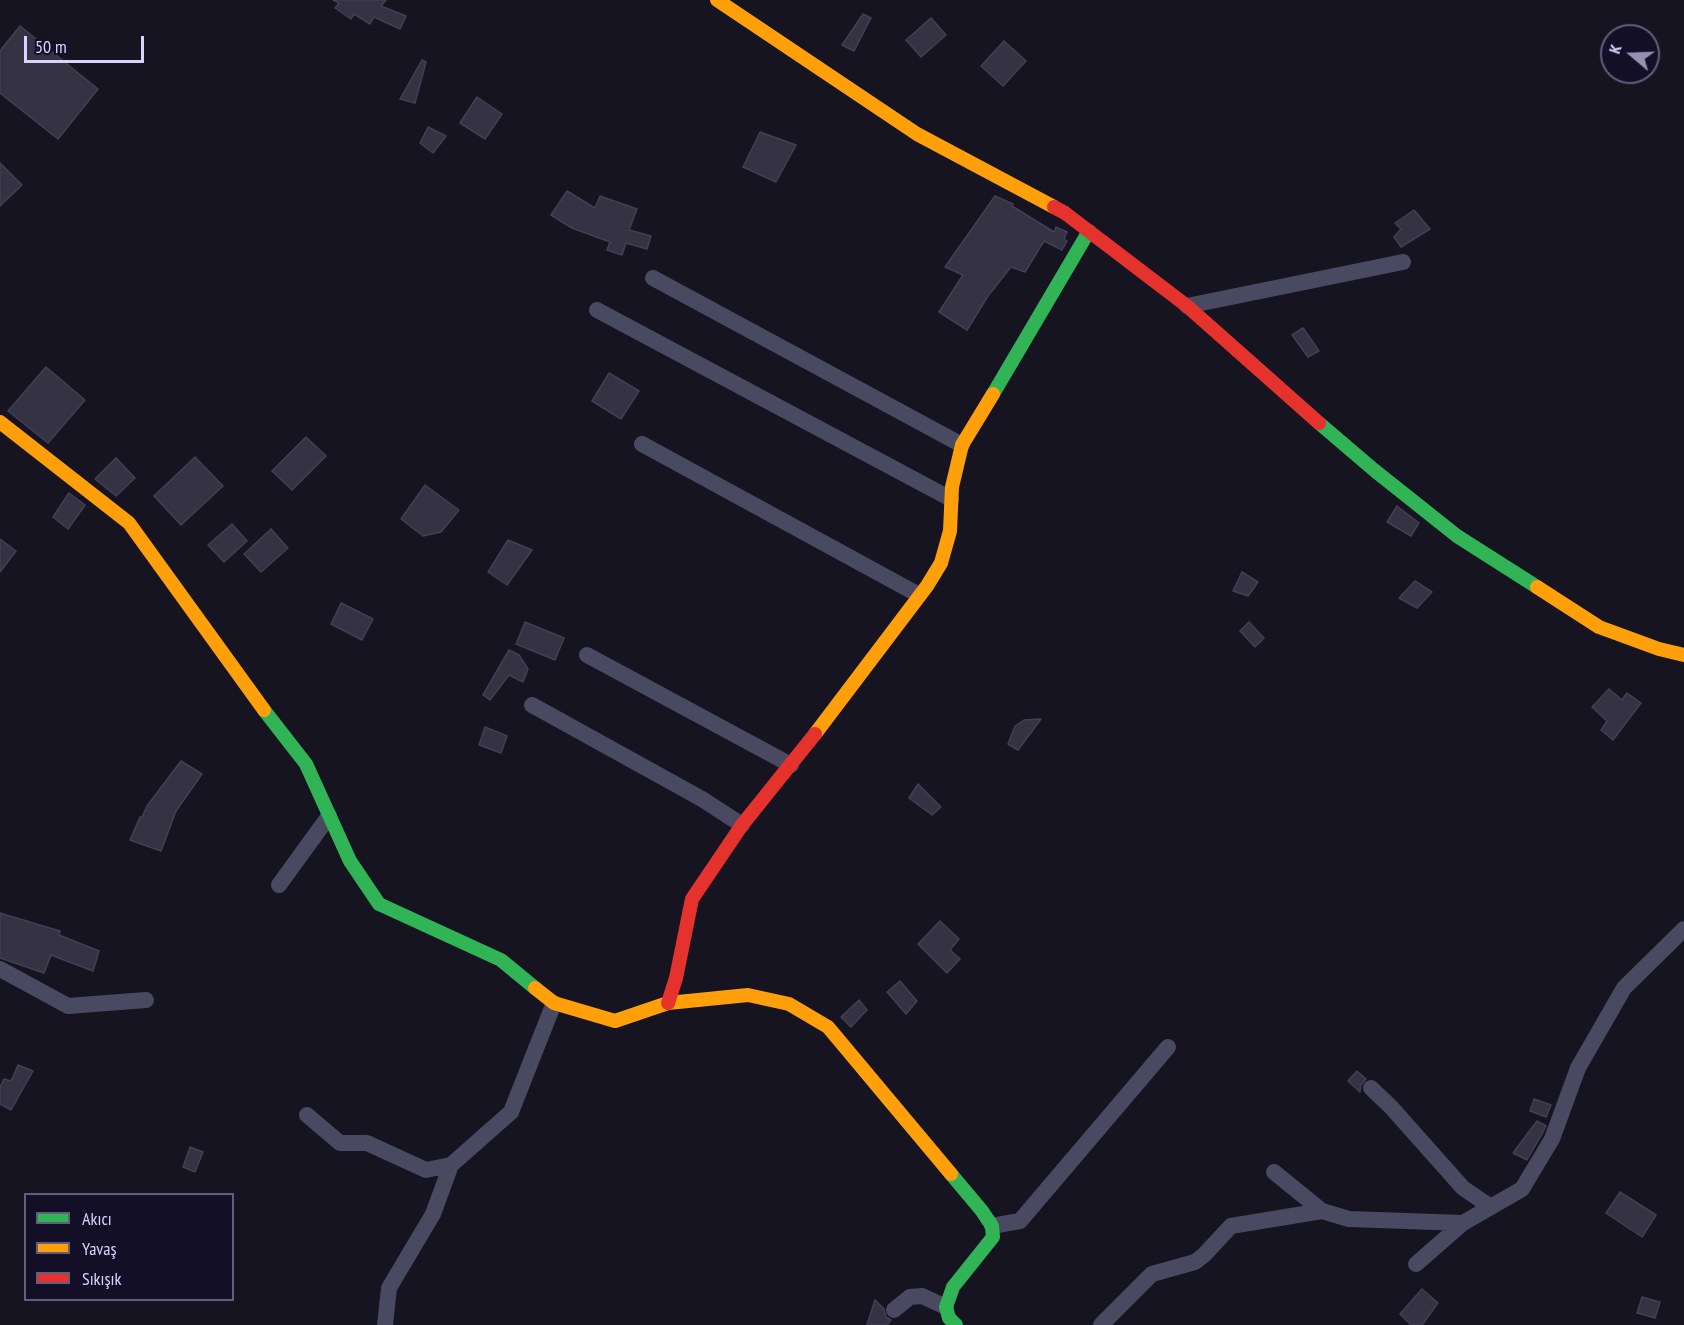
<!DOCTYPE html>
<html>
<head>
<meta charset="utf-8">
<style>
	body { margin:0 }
	#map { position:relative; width:1684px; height:1325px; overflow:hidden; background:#161421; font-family:"PT Sans Narrow",sans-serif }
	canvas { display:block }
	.legend { position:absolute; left:24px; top:1193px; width:210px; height:108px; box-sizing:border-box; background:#130f26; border:2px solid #625e7d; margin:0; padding:8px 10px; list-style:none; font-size:18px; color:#d9d4ff }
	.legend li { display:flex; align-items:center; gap:12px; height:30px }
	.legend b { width:30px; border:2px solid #625e7d }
	.north { position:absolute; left:1600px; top:24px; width:60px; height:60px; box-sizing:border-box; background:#130f26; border:2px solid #625e7d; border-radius:50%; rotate:289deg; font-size:16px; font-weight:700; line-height:24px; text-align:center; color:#d9d4ff }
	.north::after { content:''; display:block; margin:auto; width:21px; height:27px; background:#9591b1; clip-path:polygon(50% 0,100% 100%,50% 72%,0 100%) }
	.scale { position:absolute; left:24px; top:36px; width:120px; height:27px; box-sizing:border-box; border:3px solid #d9d4ff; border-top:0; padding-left:8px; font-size:18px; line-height:21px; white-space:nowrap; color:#d9d4ff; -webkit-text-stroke:4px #130f26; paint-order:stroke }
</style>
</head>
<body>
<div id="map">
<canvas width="1684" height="1325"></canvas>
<ul class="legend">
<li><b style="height:8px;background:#30b455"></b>Akıcı</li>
<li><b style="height:8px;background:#ff9f0a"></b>Yavaş</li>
<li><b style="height:8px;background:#e5322d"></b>Sıkışık</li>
</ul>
<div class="north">K</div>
<div class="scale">50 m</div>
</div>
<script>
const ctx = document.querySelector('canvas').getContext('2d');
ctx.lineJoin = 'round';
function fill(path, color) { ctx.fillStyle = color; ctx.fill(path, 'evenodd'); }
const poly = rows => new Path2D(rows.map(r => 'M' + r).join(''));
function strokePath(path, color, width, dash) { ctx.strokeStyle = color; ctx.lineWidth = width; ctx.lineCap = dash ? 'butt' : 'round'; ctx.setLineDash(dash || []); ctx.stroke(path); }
const building = poly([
	[333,0,386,0,381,6,406,16,400,29,374,17,370,24,354,14,351,19,335,8,339,3,333,0],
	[863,14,871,18,854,51,842,45,863,14],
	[931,18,946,35,921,57,906,40,931,18],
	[20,26,98,89,58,139,0,93,0,51,20,26],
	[1004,41,1026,61,1003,86,981,66,1004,41],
	[422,60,426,62,415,103,400,99,422,60],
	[477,97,502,114,485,139,460,123,477,97],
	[428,127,446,136,433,153,420,143,428,127],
	[760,132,796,145,776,182,743,167,760,132],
	[0,163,22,185,0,206,0,163],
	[567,191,595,208,600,196,637,209,629,230,651,236,647,249,626,243,622,255,607,250,610,242,572,228,551,215,567,191],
	[995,196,1013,204,1012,206,1054,232,1056,227,1067,232,1064,239,1067,241,1062,250,1044,241,1025,272,1011,267,988,296,967,330,939,312,963,275,945,267,995,196],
	[1414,210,1430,229,1401,247,1394,237,1401,229,1395,223,1414,210],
	[1303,328,1319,351,1308,357,1292,335,1303,328],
	[46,367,85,400,48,443,8,411,46,367],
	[609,373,639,391,621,419,592,401,609,373],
	[306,437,326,456,292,490,272,471,306,437],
	[195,457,223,486,181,525,154,496,195,457],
	[116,458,135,478,116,496,95,479,116,458],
	[425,485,459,510,441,532,423,536,401,519,425,485],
	[69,493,85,505,68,529,53,517,69,493],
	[1397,506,1419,523,1411,536,1387,522,1397,506],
	[232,524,247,541,224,562,208,545,232,524],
	[271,529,288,548,261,572,244,554,271,529],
	[0,539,16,551,0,572,0,539],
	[508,540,532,550,507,585,488,572,508,540],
	[1242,572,1258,582,1248,596,1233,591,1242,572],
	[1415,581,1432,592,1417,608,1399,598,1415,581],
	[341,603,373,619,362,640,331,624,341,603],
	[525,622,564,638,555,660,516,644,525,622],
	[1249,622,1264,638,1255,647,1240,631,1249,622],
	[509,650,519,655,528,669,523,682,509,675,490,700,483,695,509,650],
	[1609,689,1622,700,1627,693,1641,703,1613,740,1601,730,1607,721,1592,707,1609,689],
	[1041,719,1018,750,1008,744,1015,726,1024,720,1041,719],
	[485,727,507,736,501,753,479,745,485,727],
	[181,761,202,774,176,811,161,851,130,840,140,817,142,817,147,806,181,761],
	[918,784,941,807,932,815,909,798,918,784],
	[0,913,60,931,59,935,99,951,93,971,51,955,44,973,0,958,0,913],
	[940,921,959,939,950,950,960,959,947,973,918,944,940,921],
	[900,981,917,1001,906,1014,887,992,900,981],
	[859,1000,867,1010,851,1027,841,1017,859,1000],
	[18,1065,33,1071,11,1110,0,1104,0,1087,4,1079,11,1081,18,1065],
	[1357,1071,1366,1079,1361,1085,1360,1092,1348,1081,1357,1071],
	[1534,1099,1551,1105,1546,1117,1530,1111,1534,1099],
	[1537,1121,1546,1126,1542,1134,1527,1160,1513,1153,1537,1121],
	[190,1147,203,1152,195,1172,183,1167,190,1147],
	[1620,1192,1656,1215,1642,1237,1606,1213,1620,1192],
	[1422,1289,1438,1303,1422,1325,1411,1325,1400,1314,1422,1289],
	[1642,1297,1660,1302,1655,1318,1637,1313,1642,1297],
	[875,1300,884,1309,886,1317,891,1320,887,1325,867,1325,875,1300]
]);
const street = poly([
	[653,278,962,445],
	[1187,306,1403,262],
	[597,310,951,499],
	[642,444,919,595],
	[587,655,791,765],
	[532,705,702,799,742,825],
	[279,885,329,816],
	[0,969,68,1006,146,1000],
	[1371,1088,1391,1107,1463,1188,1491,1207],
	[307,1115,340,1143,367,1143,426,1170,451,1165],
	[1274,1172,1322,1211],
	[992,1226,1020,1221,1168,1047],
	[1416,1264,1463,1223,1522,1189,1552,1139,1578,1068,1624,988,1684,929],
	[894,1310,910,1297,922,1296,946,1307],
	[385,1325,389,1288,433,1214,451,1165,511,1112,554,1003],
	[1101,1325,1152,1274,1195,1262,1204,1255,1231,1226,1322,1211,1349,1219,1463,1223]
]);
const fast = poly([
	[993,394,1089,231],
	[1319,423,1374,470,1457,536,1537,587],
	[264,710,306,764,350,861,379,904,501,960,535,988],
	[951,1174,982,1211,992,1226,993,1237,953,1287,946,1307,949,1318,956,1325]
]);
const slow = poly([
	[717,0,917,134,1054,207],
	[0,422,129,523,264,710],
	[1537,587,1599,627,1659,649,1684,655],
	[815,734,927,586,941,563,950,531,952,487,962,445,993,394],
	[535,988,554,1003,615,1021,668,1003,748,995,789,1004,828,1027,951,1174]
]);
const jam = poly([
	[1054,207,1065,213,1187,306,1319,423],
	[668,1003,676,978,692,899,742,825,815,734]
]);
fill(building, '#343243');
strokePath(building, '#433f54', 1.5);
strokePath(street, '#4a4962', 16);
strokePath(fast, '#30b455', 14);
strokePath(slow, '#ff9f0a', 14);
strokePath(jam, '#e5322d', 14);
</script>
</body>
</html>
